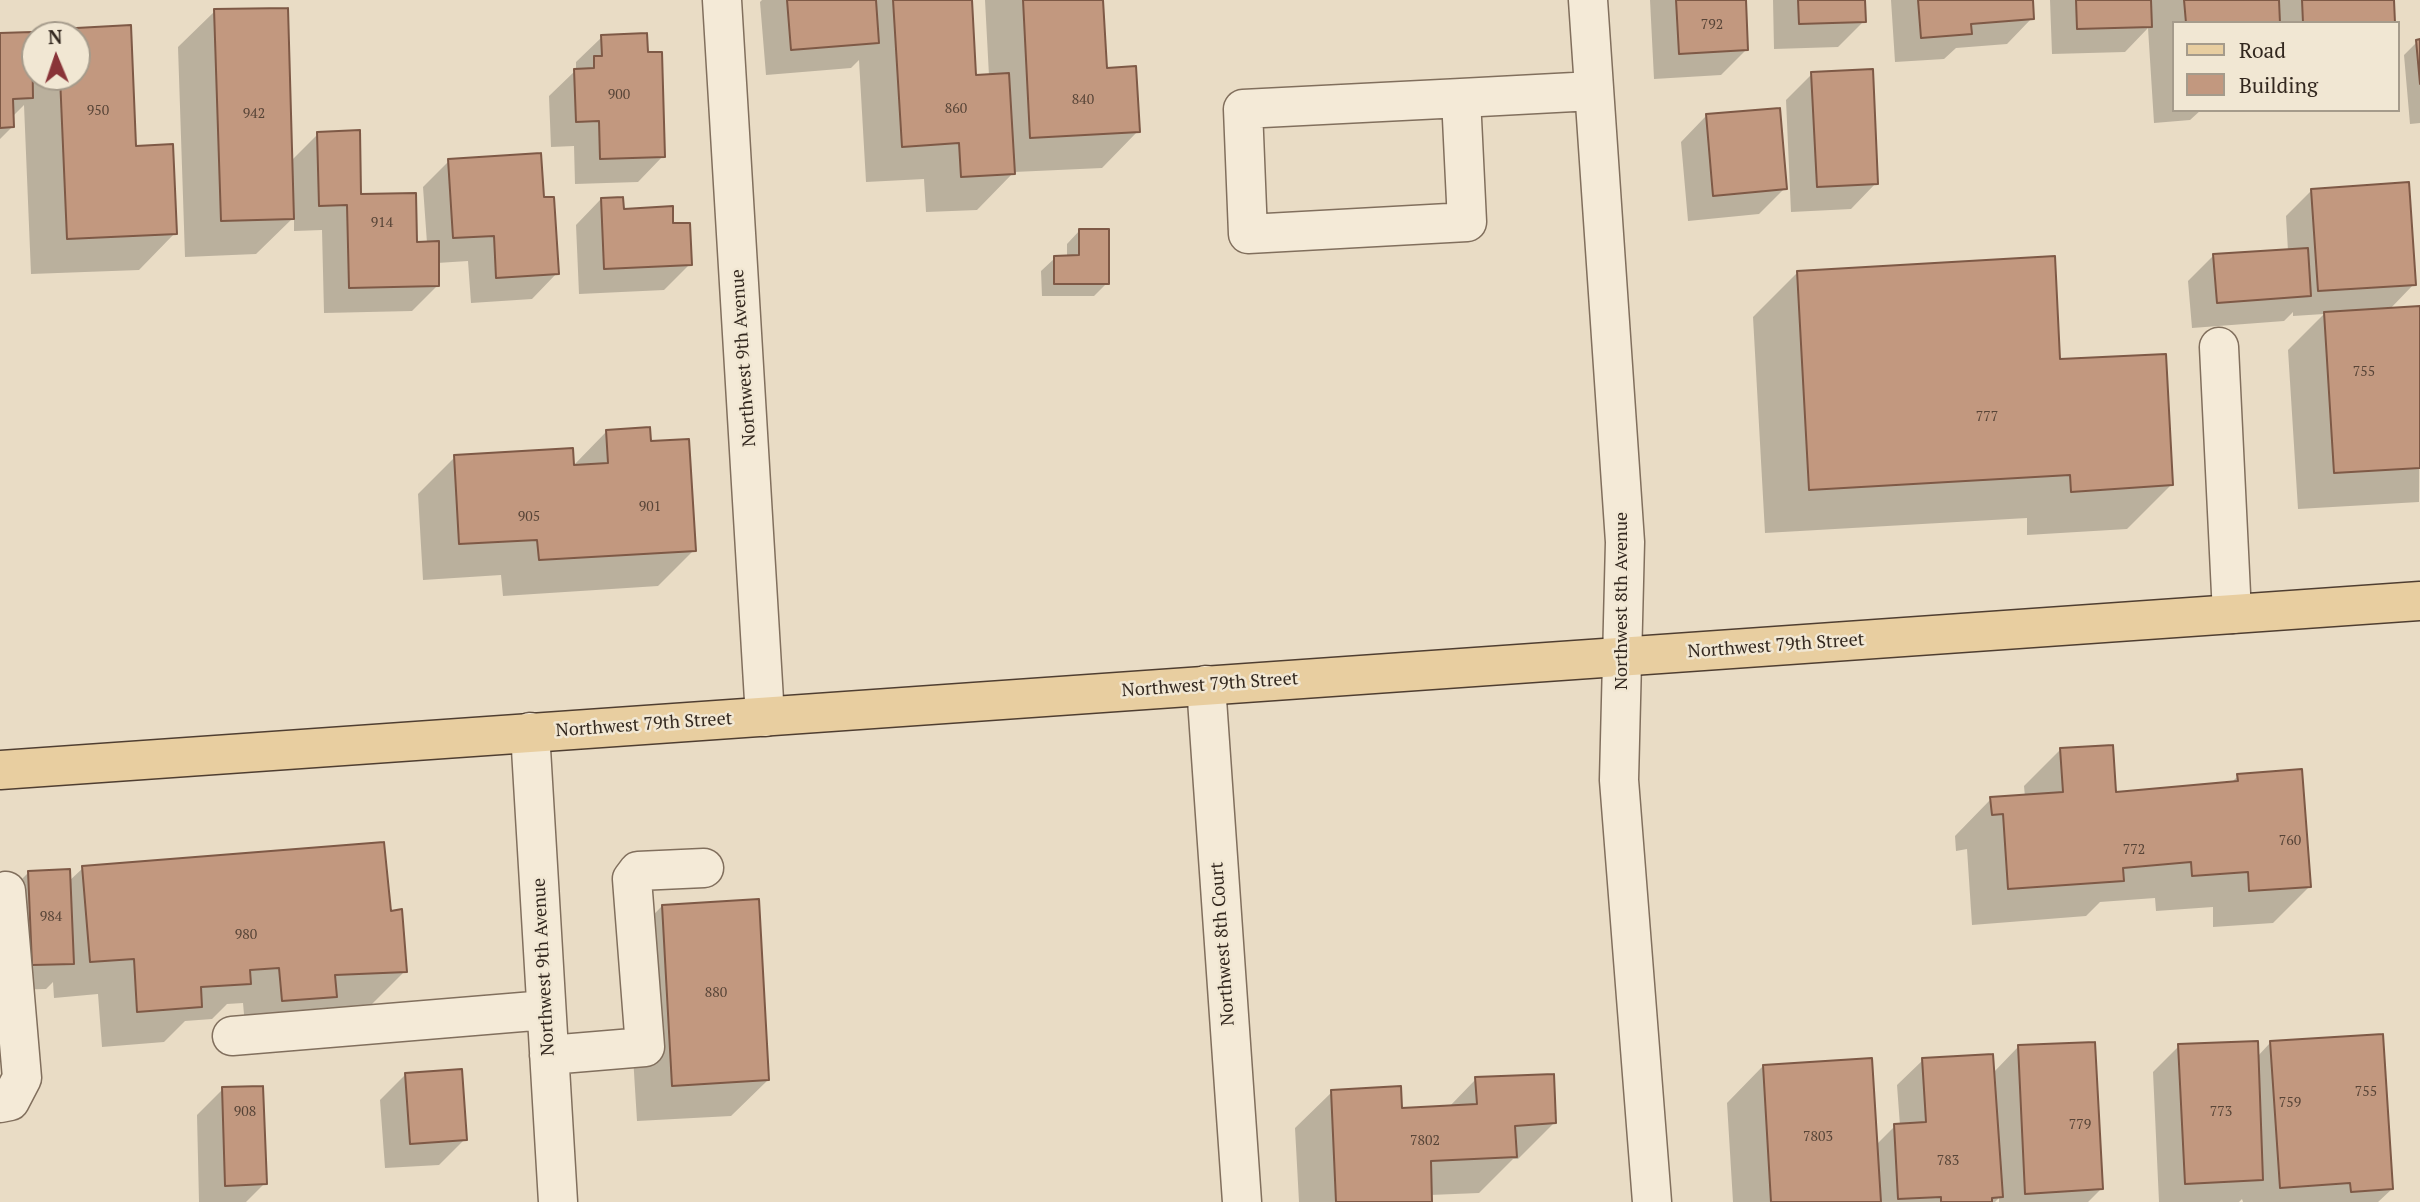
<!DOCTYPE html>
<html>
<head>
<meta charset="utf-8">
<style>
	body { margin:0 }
	#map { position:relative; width:2420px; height:1202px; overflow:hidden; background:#e9dcc5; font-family:"PT Serif",serif }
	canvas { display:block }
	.legend { position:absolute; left:2172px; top:21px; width:228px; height:91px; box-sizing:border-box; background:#f1e7d3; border:2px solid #a59b8b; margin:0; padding:9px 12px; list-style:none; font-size:21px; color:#33281f }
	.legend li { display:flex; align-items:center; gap:14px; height:35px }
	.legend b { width:35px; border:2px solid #a59b8b }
	.north { position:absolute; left:21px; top:21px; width:70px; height:70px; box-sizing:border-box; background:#f1e7d3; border:2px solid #a59b8b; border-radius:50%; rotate:358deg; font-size:19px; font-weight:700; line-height:28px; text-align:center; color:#33281f }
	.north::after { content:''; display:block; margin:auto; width:24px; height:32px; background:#893438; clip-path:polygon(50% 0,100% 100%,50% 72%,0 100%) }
</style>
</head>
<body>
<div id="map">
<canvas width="2420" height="1202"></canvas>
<ul class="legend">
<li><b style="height:9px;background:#e8cea0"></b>Road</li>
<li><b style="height:19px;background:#c2987f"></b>Building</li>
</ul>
<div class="north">N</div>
</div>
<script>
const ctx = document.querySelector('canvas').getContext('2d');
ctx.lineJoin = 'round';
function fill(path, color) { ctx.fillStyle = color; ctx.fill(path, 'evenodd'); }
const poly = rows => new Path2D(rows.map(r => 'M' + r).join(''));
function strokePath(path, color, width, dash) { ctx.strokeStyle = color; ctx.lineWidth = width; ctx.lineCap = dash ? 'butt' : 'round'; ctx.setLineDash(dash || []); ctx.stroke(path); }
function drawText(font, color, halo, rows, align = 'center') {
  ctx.font = font + ' "PT Serif",serif'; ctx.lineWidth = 5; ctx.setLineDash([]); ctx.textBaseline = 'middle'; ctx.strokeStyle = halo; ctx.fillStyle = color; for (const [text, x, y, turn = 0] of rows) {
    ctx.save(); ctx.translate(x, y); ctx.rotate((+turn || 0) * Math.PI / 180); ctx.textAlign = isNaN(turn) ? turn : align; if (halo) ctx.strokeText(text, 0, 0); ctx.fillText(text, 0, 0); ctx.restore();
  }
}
const shadow = poly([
	[762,0,970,0,975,77,989,76,985,0,1101,0,1105,70,1138,131,1102,168,1014,172,977,210,926,212,924,179,866,182,859,60,851,68,766,75,760,2],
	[1650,0,1744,0,1747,49,1721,75,1654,79],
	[1773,0,1863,0,1864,21,1838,47,1774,49],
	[1891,0,2031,0,2032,18,2007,44,1956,48,1944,59,1895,62],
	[2050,0,2392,0,2393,23,2173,23,2173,110,2201,110,2190,120,2154,123,2148,28,2125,52,2052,54],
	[215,11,291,161,318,134,359,196,415,243,427,243,423,187,449,161,542,199,557,273,532,299,471,303,468,261,437,263,438,285,412,311,324,313,322,230,294,231,294,217,256,254,185,257,178,47],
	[129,27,134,147,175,233,139,270,31,274,24,105,12,117,12,127,0,139,0,35,31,58,35,54,35,77,77,77,77,35,54,35,59,30],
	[602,37,646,54,663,156,638,182,575,184,574,146,551,147,549,96,576,70,576,62],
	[2420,41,2420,123,2410,124,2404,55,2417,42],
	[1812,74,1876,183,1851,209,1791,212,1786,100],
	[1706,116,1785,188,1759,214,1688,221,1681,142],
	[2312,190,2414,284,2389,310,2420,308,2419,502,2298,509,2288,350,2324,314,2293,316,2293,312,2284,321,2192,328,2188,281,2214,255,2288,251,2286,216],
	[601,199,622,211,690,264,664,290,579,294,576,225],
	[1080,230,1107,283,1094,296,1042,296,1041,271,1055,258,1067,257,1067,244],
	[1797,273,2059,361,2171,485,2127,529,2027,535,2027,518,1765,533,1753,317],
	[607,431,649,443,694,550,658,586,503,596,501,575,423,580,418,494,455,457,573,466],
	[2060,750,2115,794,2230,784,2238,776,2309,887,2273,923,2213,927,2213,907,2156,911,2155,898,2100,902,2086,916,1972,925,1967,849,1956,851,1955,836,1991,799,2025,797,2024,786],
	[83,868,390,913,405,971,369,1007,246,1037,243,1003,227,1004,212,1019,185,1021,164,1042,102,1047,98,994,54,998,53,982,46,989,7,990,3,898,29,872,68,882],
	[662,906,768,1080,731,1116,637,1121,626,943],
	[2270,1043,2392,1189,2378,1202,2243,1202,2242,1199,2239,1202,2159,1202,2153,1072,2179,1046,2257,1057],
	[2018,1047,2101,1189,2088,1202,1999,1202,1999,1198,1995,1202,1733,1202,1727,1103,1763,1066,1875,1146,1895,1126,1900,1126,1897,1085,1923,1060,1993,1073],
	[406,1074,465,1139,439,1165,385,1168,380,1100],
	[1476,1079,1555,1122,1518,1159,1513,1159,1479,1193,1430,1195,1430,1202,1299,1202,1295,1128,1332,1092,1400,1110,1448,1108],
	[223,1089,265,1183,246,1202,199,1202,197,1115]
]);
const building = poly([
	[787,0,876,0,879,43,791,50,787,0],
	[893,0,972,0,976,75,1009,73,1015,174,961,177,959,143,902,147,893,0],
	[1023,0,1103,0,1107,68,1136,66,1140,132,1030,138,1023,0],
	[1676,0,1746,0,1748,50,1679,54,1676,0],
	[1798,0,1865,0,1866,22,1799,24,1798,0],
	[1918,0,2033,0,2034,19,1971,24,1972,34,1921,38,1918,0],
	[2076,0,2151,0,2152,27,2077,29,2076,0],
	[2184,0,2279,0,2280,23,2186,23,2184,0],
	[2302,0,2394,0,2395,23,2303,23,2302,0],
	[288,8,294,219,221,221,214,9,288,8],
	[131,25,136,146,173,144,177,234,67,239,60,77,77,77,77,35,58,35,58,29,131,25],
	[32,32,33,98,13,99,14,127,0,128,0,33,32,32],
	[647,33,648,52,662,52,665,157,600,159,599,121,576,122,574,69,594,68,594,56,602,56,601,35,647,33],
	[2420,39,2420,84,2416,40,2420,39],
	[1873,69,1878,184,1817,187,1811,72,1873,69],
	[1780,108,1787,189,1713,196,1706,114,1780,108],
	[360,130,361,194,416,193,417,242,439,241,439,286,349,288,347,205,319,206,317,132,360,130],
	[541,153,544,197,554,197,559,274,496,278,494,236,453,238,448,159,541,153],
	[2409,182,2416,285,2318,291,2311,189,2409,182],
	[623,197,624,209,673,206,673,223,690,223,692,265,604,269,601,198,623,197],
	[1079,229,1109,229,1109,284,1054,284,1054,256,1079,255,1079,229],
	[2308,248,2311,296,2217,303,2213,254,2308,248],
	[2055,256,2060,359,2166,354,2173,485,2071,492,2070,475,1809,490,1797,271,2055,256],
	[2420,306,2420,468,2334,473,2324,312,2420,306],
	[650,427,651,441,689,439,696,551,539,560,537,540,459,544,454,455,573,448,574,465,608,463,606,430,650,427],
	[2113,745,2116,792,2238,781,2237,774,2302,769,2311,887,2249,891,2248,872,2192,876,2191,862,2123,868,2124,881,2008,889,2003,814,1992,815,1990,797,2063,792,2060,748,2113,745],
	[384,842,391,911,402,909,407,972,335,975,337,997,282,1001,279,968,250,970,251,984,201,987,202,1007,137,1012,134,959,90,962,82,866,384,842],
	[70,869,74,964,32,965,28,871,70,869],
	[759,899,769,1080,672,1086,662,905,759,899],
	[2383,1034,2393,1189,2351,1192,2350,1183,2280,1188,2270,1041,2383,1034],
	[2258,1041,2263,1180,2185,1184,2178,1044,2258,1041],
	[2095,1042,2103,1189,2025,1194,2018,1045,2095,1042],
	[1993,1054,2003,1197,1992,1198,1992,1202,1941,1202,1941,1197,1898,1199,1894,1124,1926,1122,1922,1058,1993,1054],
	[1872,1058,1881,1202,1771,1202,1763,1065,1872,1058],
	[462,1069,467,1140,410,1144,405,1073,462,1069],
	[1554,1074,1556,1123,1515,1126,1517,1157,1431,1161,1432,1202,1336,1202,1331,1090,1401,1086,1402,1108,1477,1104,1475,1077,1554,1074],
	[263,1086,267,1184,225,1186,222,1087,263,1086]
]);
const minor = poly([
	[722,0,765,717],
	[1588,0,1625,542,1619,780,1652,1202],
	[1461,98,1467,222,1248,234,1243,109,1461,98,1593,91],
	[2219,347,2232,614],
	[1206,685,1242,1202],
	[530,732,558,1202],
	[232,1036,546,1010],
	[549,1055,645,1047,632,879,638,871,704,868],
	[0,1103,10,1101,22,1078,6,891]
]);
const major = poly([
	[0,770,2420,601]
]);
const numberNames = [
	["792",1712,25],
	["900",619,95],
	["840",1083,100],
	["860",956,109],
	["950",98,111],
	["942",254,114],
	["914",382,223],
	["755",2364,372],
	["777",1987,417],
	["901",650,507],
	["905",529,517],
	["760",2290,841],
	["772",2134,850],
	["984",51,917],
	["980",246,935],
	["880",716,993],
	["755",2366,1092],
	["759",2290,1103],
	["908",245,1112],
	["773",2221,1112],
	["779",2080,1125],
	["7803",1818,1137],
	["7802",1425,1141],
	["783",1948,1161]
];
const streetNames = [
	["Northwest 9th Avenue",744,358,-94],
	["Northwest 8th Avenue",1622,601,-90],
	["Northwest 79th Street",1776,646,-4],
	["Northwest 79th Street",1210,685,-4],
	["Northwest 79th Street",644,725,-4],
	["Northwest 8th Court",1223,944,-94],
	["Northwest 9th Avenue",544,967,-93]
];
fill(shadow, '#0003');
fill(building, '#c2987f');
strokePath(building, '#7e5946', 2);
strokePath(minor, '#816f5d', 41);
strokePath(major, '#4f3e31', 41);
strokePath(minor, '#f4ead7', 38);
strokePath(major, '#e8cea0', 38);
drawText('14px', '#574437', null, numberNames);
drawText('18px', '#33281f', '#f1e7d3', streetNames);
</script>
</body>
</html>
